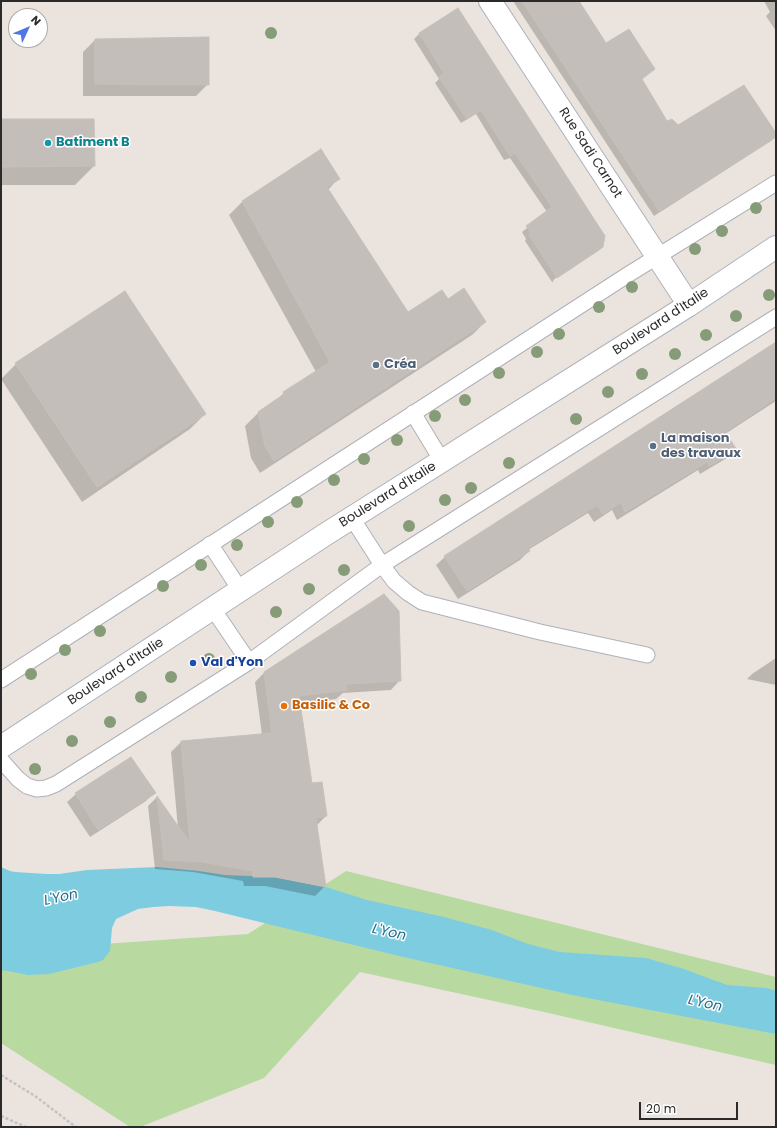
<!DOCTYPE html>
<html>
<head>
<meta charset="utf-8">
<style>
	body { margin:0 }
	#map { position:relative; width:777px; height:1128px; overflow:hidden; background:#ebe4de; font-family:Poppins,sans-serif }
	canvas { display:block }
	.frame { position:absolute; inset:0; border:2px solid #2a2a2a; pointer-events:none }
	.north { position:absolute; left:8px; top:8px; width:40px; height:40px; box-sizing:border-box; background:#fff; border:1px solid #aaa; border-radius:50%; rotate:46deg; font-size:11px; font-weight:700; line-height:16px; text-align:center; color:#2a2a2a }
	.north::after { content:''; display:block; margin:auto; width:14px; height:18px; background:#5276e3; clip-path:polygon(50% 0,100% 100%,50% 72%,0 100%) }
	.scale { position:absolute; left:639px; top:1102px; width:99px; height:18px; box-sizing:border-box; border:2px solid #2a2a2a; border-top:0; padding-left:5px; font-size:12px; line-height:14px; white-space:nowrap; color:#2a2a2a; -webkit-text-stroke:3px #fff; paint-order:stroke }
</style>
</head>
<body>
<div id="map">
<canvas width="777" height="1128"></canvas>
<div class="frame"></div>
<div class="north">N</div>
<div class="scale">20 m</div>
</div>
<script>
const ctx = document.querySelector('canvas').getContext('2d');
ctx.lineJoin = 'round';
function fill(path, color) { ctx.fillStyle = color; ctx.fill(path, 'evenodd'); }
const poly = rows => new Path2D(rows.map(r => 'M' + r).join(''));
function strokePath(path, color, width, dash) { ctx.strokeStyle = color; ctx.lineWidth = width; ctx.lineCap = dash ? 'butt' : 'round'; ctx.setLineDash(dash || []); ctx.stroke(path); }
function drawText(font, color, halo, rows, align = 'center') {
  ctx.font = font + ' Poppins,sans-serif'; ctx.lineWidth = 3; ctx.setLineDash([]); ctx.textBaseline = 'middle'; ctx.strokeStyle = halo; ctx.fillStyle = color; for (const [text, x, y, turn = 0] of rows) {
    ctx.save(); ctx.translate(x, y); ctx.rotate((+turn || 0) * Math.PI / 180); ctx.textAlign = isNaN(turn) ? turn : align; if (halo) ctx.strokeText(text, 0, 0); ctx.fillText(text, 0, 0); ctx.restore();
  }
}
const green = poly([
	[346,871,776,977,776,1065,544,1012,360,972,264,1078,140,1127,130,1127,1,1043,1,937,59,947,248,934]
]);
const water = poly([
	[1,867,10,871,15,872,47,874,59,874,87,870,157,867,199,871,225,875,275,877,326,887,367,900,444,917,492,930,528,944,560,952,646,958,684,969,727,985,767,988,776,991,776,1034,577,996,399,956,215,911,196,907,169,906,153,907,138,909,116,919,112,928,110,951,103,960,98,962,49,974,28,975,8,971,1,970]
]);
const shadow = poly([
	[513,1,578,1,606,45,654,69,641,80,666,123,678,127,776,136,771,141,654,216],
	[764,1,776,1,776,31,766,16,770,12],
	[457,9,598,250,553,280,554,281,552,282,525,241,526,239,522,232,547,212,510,158,504,160,476,114,461,123,435,83,439,79,414,39,419,34],
	[95,40,208,84,196,96,83,96,83,52],
	[1,121,94,166,75,185,1,185],
	[321,151,338,179,328,190,407,313,448,300,485,322,472,335,260,473,251,458,245,426,258,413,275,402,284,393,316,372,229,215,242,202],
	[776,344,776,401,725,434,736,450,727,458,700,474,698,470,617,520,612,510,594,522,588,513,528,550,529,551,520,560,458,599,436,565,445,557],
	[16,364,205,414,190,429,82,502,1,379],
	[776,658,776,685,747,679,752,674],
	[264,673,400,680,391,690,343,693,336,699,299,704,311,785,326,816,316,826,325,886,315,896,265,886,244,886,243,881,193,872,155,869,148,806,157,797,178,828,171,752,181,742,262,735,255,682],
	[154,793,146,801,90,837,67,802,76,794]
]);
const building = poly([
	[522,1,579,1,606,43,629,29,655,69,642,79,667,121,672,119,678,125,744,85,776,133,776,137,659,211,522,1],
	[458,8,605,236,603,247,599,250,557,278,529,235,531,233,526,226,552,207,515,153,510,156,481,110,467,119,439,77,444,73,419,33,458,8],
	[209,37,209,85,95,84,95,39,209,37],
	[1,119,94,119,95,166,1,167,1,119],
	[321,149,340,179,327,187,408,312,442,290,448,299,464,288,486,322,274,461,265,446,258,412,284,394,283,392,330,362,242,201,321,149],
	[125,291,206,414,97,487,15,363,125,291],
	[776,342,776,398,725,432,737,450,709,466,707,462,625,512,621,502,603,514,597,505,528,548,530,551,467,591,444,556,776,342],
	[384,594,399,611,401,681,346,684,347,690,299,696,312,783,322,782,327,816,316,818,326,887,275,877,253,877,253,871,203,862,164,860,157,796,190,843,181,741,272,733,264,672,384,594],
	[131,757,156,793,98,830,75,793,131,757]
]);
const path = poly([
	[370,1,370,2],
	[1,1075,35,1096,76,1127],
	[1,1116,26,1127]
]);
const lane = poly([
	[413,413,442,461],
	[352,518,382,565,394,581,408,593,422,602,540,632,647,655],
	[210,544,241,591],
	[213,609,249,662],
	[1,680,629,274,776,183],
	[1,760,18,779,27,786,37,789,46,788,56,784,249,662,382,565,776,317]
]);
const street = poly([
	[490,1,689,305]
]);
const secondary = poly([
	[1,747,326,534,689,305,776,247]
]);
const trees = [
	[271,33],
	[756,208],
	[722,231],
	[695,249],
	[632,287],
	[769,295],
	[599,307],
	[736,316],
	[559,334],
	[706,335],
	[537,352],
	[675,354],
	[499,373],
	[642,374],
	[608,392],
	[465,400],
	[435,416],
	[576,419],
	[397,440],
	[364,459],
	[509,463],
	[334,480],
	[471,488],
	[445,500],
	[297,502],
	[268,522],
	[409,526],
	[237,545],
	[201,565],
	[344,570],
	[163,586],
	[309,589],
	[276,612],
	[100,631],
	[65,650],
	[209,659],
	[31,674],
	[171,677],
	[141,697],
	[110,722],
	[72,741],
	[35,769]
];
const markers = [
	[48,143,4,"#0f9aa8"],
	[376,365,4,"#5c6f8a"],
	[653,446,4,"#5c6f8a"],
	[193,663,4,"#1a4fb4"],
	[284,706,4,"#e8710a"]
];
const cultureNames = [
	["Batiment B",56,143]
];
const streetNames = [
	["Rue Sadi Carnot",590,153,57],
	["Boulevard d'Italie",661,322,-33],
	["Boulevard d'Italie",388,495,-32],
	["Boulevard d'Italie",116,672,-33]
];
const serviceNames = [
	["Créa",384,365],
	["La maison",661,439],
	["des travaux",661,454]
];
const transitNames = [
	["Val d'Yon",201,663]
];
const foodNames = [
	["Basilic & Co",292,706]
];
const waterNames = [
	["L'Yon",61,898,-12],
	["L'Yon",389,933,13],
	["L'Yon",705,1004,13]
];
fill(green, '#b8daa1');
fill(water, '#7ecce0');
fill(shadow, '#0003');
fill(building, '#c3beba');
strokePath(building, '#c6c0b8', 1);
strokePath(lane, '#afb1b9', 17);
strokePath(street, '#afb1b9', 24);
strokePath(secondary, '#afb1b9', 24);
strokePath(path, '#c3c3c3', 2.5, [3, 2]);
strokePath(lane, '#fff', 15);
strokePath(street, '#fff', 22);
strokePath(secondary, '#fff', 22);
ctx.fillStyle = '#869b77';
for (const [x, y] of trees) { ctx.beginPath(); ctx.arc(x, y, 6, 0, 2 * Math.PI); ctx.fill(); }
for (const [x, y, r, color] of markers) { const dot = new Path2D(); dot.arc(x, y, r, 0, 2 * Math.PI); ctx.fillStyle = color; ctx.fill(dot); strokePath(dot, '#fff', 1.5); }
drawText('bold 13px', '#0d838f', '#fff', cultureNames, 'left');
drawText('13px', '#2a2a2a', '#fff', streetNames);
drawText('bold 13px', '#4e5e75', '#fff', serviceNames, 'left');
drawText('bold 13px', '#164399', '#fff', transitNames, 'left');
drawText('bold 13px', '#c56008', '#fff', foodNames, 'left');
drawText('italic 14px', '#1e6c8b', '#fff', waterNames);
</script>
</body>
</html>
